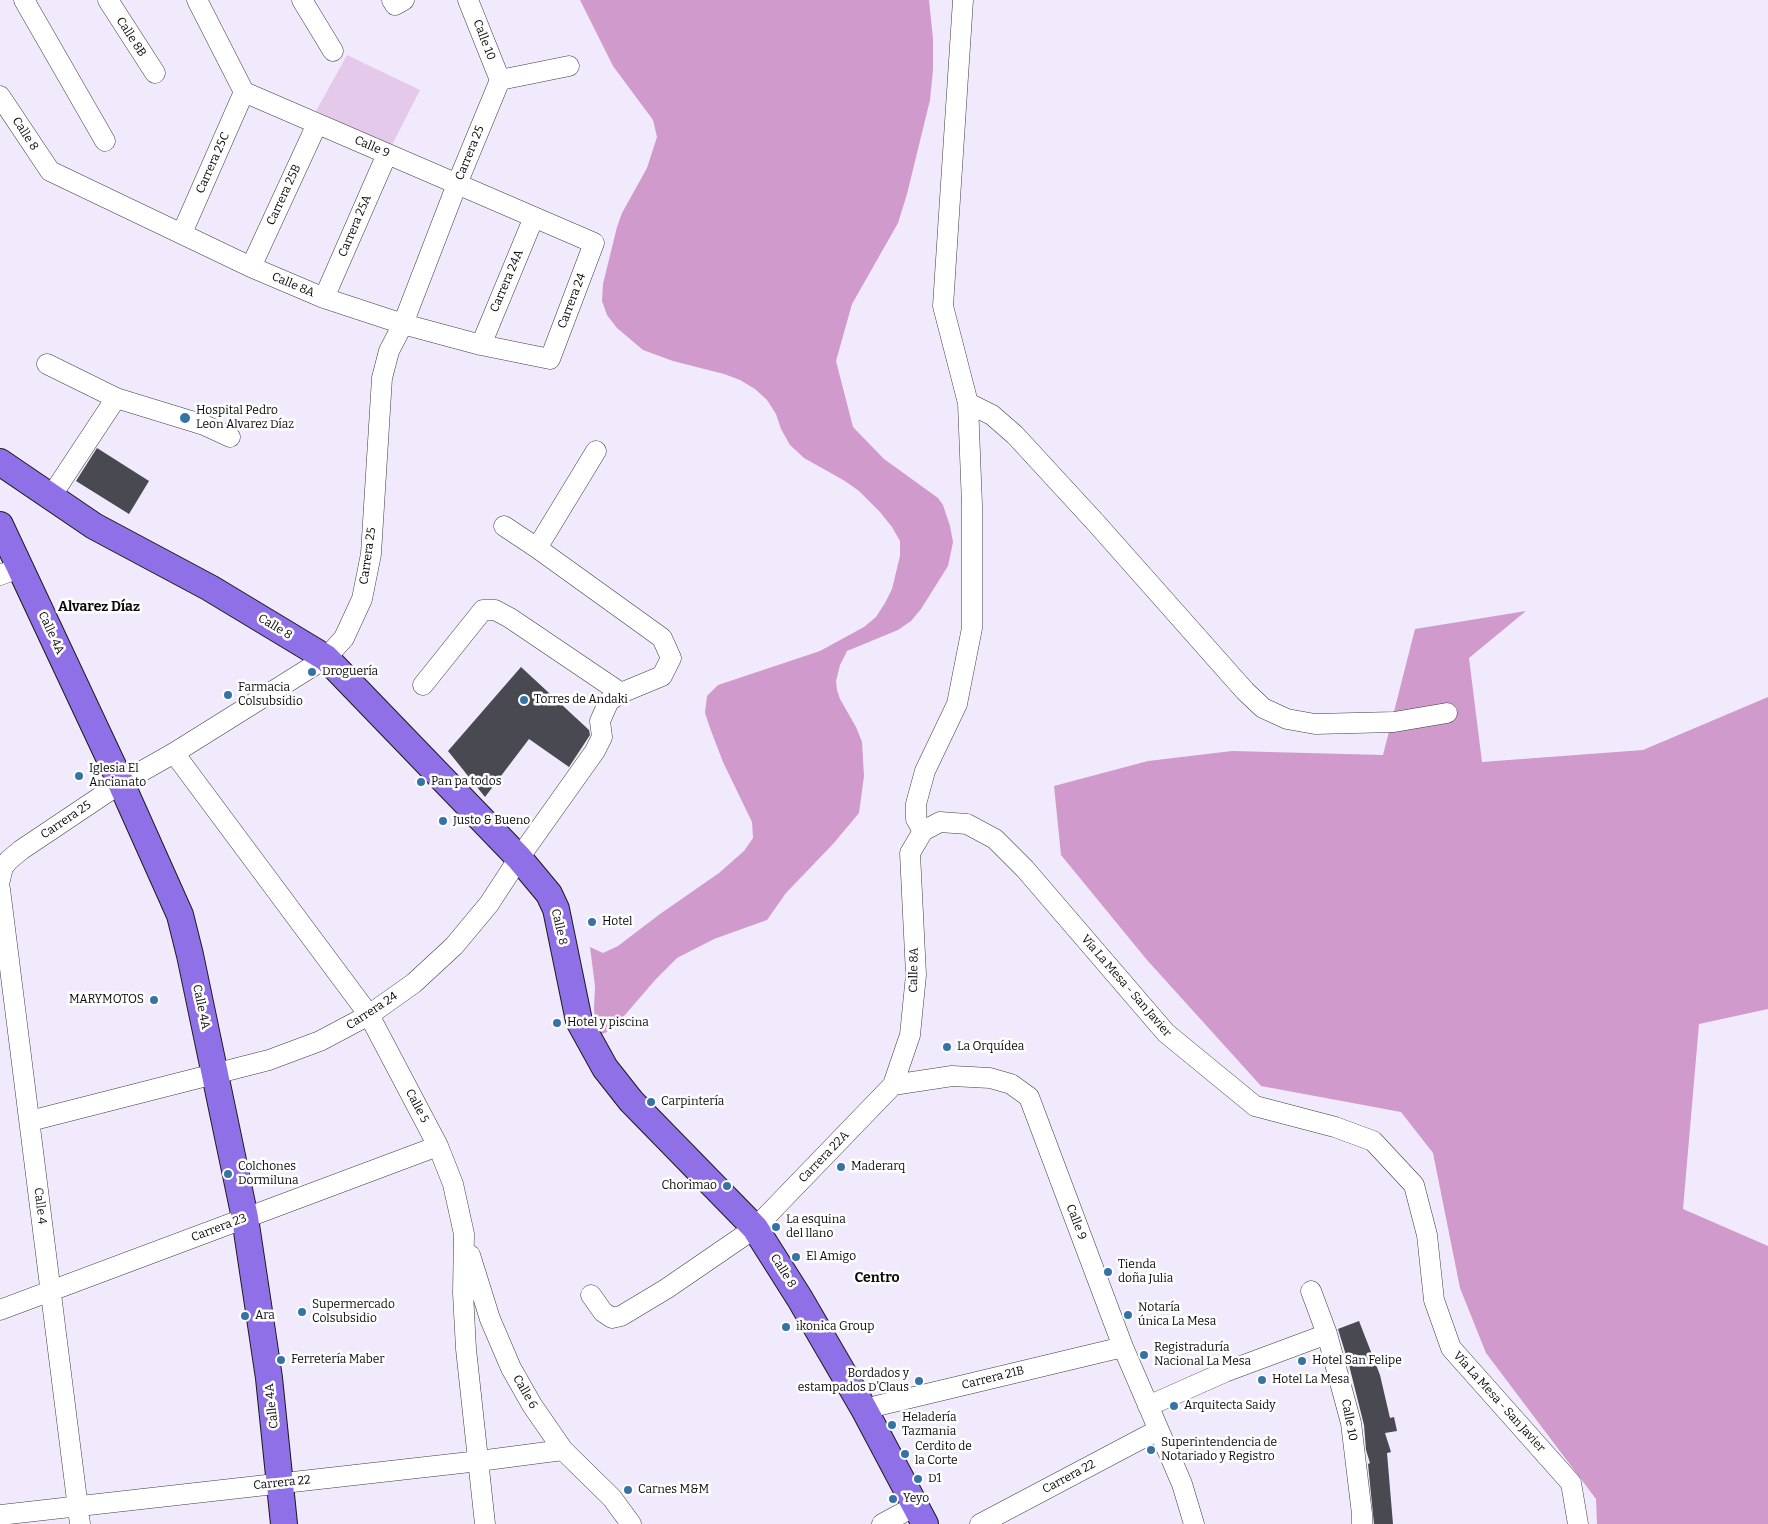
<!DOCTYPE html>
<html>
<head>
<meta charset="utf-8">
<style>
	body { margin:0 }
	canvas { display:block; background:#f0eafc }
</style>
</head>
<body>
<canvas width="1768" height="1524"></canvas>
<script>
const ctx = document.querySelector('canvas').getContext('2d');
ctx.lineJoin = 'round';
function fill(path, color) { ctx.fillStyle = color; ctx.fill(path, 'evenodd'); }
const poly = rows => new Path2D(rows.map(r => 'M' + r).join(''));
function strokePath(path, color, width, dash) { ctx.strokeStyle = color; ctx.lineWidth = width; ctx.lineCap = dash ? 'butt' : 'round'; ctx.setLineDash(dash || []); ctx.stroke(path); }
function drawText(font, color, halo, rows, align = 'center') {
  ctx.font = font + ' Bitter,serif'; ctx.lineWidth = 5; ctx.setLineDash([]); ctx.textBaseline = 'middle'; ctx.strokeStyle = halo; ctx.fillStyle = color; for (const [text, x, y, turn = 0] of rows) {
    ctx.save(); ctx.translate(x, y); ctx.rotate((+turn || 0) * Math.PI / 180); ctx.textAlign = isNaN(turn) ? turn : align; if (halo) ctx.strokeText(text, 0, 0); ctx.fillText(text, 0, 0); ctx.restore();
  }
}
const forest = poly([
	[580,0,929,0,933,39,933,70,930,100,907,194,898,223,852,304,836,361,853,427,884,459,938,498,943,505,950,526,953,542,948,566,921,609,911,621,898,630,847,651,840,665,836,681,837,690,840,699,856,727,862,742,864,776,859,813,833,844,786,893,767,920,714,939,677,958,656,979,624,1016,607,1032,599,1035,596,1027,594,1010,595,986,590,947,603,953,618,946,660,914,719,873,744,851,753,838,752,822,723,762,710,728,705,713,707,696,718,685,820,651,864,627,876,617,885,603,892,589,900,556,900,541,892,527,880,512,859,491,845,481,804,458,790,445,781,429,776,414,767,400,755,389,740,380,724,374,673,361,643,350,617,328,607,315,602,301,603,284,617,227,622,213,647,168,657,137,653,120,613,66],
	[1526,611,1469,658,1482,762,1643,750,1768,697,1768,1009,1699,1024,1683,1209,1768,1246,1768,1524,1597,1524,1596,1499,1486,1353,1460,1288,1433,1153,1401,1112,1261,1086,1147,960,1061,855,1054,786,1148,761,1232,751,1383,755,1415,629]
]);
const pitch = poly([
	[347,55,420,90,391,147,316,111]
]);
const building = poly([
	[97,448,149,481,129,514,76,481],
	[521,667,589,730,590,735,569,767,529,739,485,797,448,751],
	[1359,1321,1380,1375,1390,1418,1394,1417,1397,1431,1385,1433,1391,1452,1387,1453,1393,1524,1374,1524,1368,1464,1370,1463,1366,1450,1364,1425,1349,1365,1338,1329]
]);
const minor = poly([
	[24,0,105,141],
	[108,0,155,73],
	[302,0,333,51],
	[392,0,395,5,404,0],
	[468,0,500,80],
	[500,80,569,66],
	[0,96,50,171,251,267,324,298,403,324,481,345,550,359,594,243,244,92,197,0],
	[182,233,244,92],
	[251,267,317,124],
	[324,298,387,154],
	[481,345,534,217],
	[47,364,116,398],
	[968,403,992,415,1015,435,1096,523,1245,691,1263,708,1287,719,1315,724,1394,722,1447,713],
	[50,498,116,398,204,425,230,437],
	[537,548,596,451],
	[0,575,19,568],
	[423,685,483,610,495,610,510,618,621,693],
	[174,753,369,1015,438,1146,453,1184,464,1234,463,1293,466,1349,485,1524],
	[923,831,916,819,916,804,925,771,957,704,972,628,972,505,968,403,943,306,963,0],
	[0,880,3,867,9,860,21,850,121,783,174,753,326,658,344,638,362,599,371,554,382,378,389,351,403,324,457,184,500,80],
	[0,889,80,1524],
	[893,1085,952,1076,990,1078,1011,1084,1029,1097,1123,1347,1182,1484,1194,1524],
	[30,1121,269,1060,320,1041,369,1015,414,983,454,946,489,904,519,858,595,751,602,737,600,721,609,701,621,693,662,676,671,658,662,638,537,548,504,526],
	[470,1255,490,1319,511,1368,532,1405,563,1450,612,1498,631,1524],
	[1311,1291,1327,1334,1351,1423,1362,1514,1362,1524],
	[591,1295,603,1312,612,1318,621,1316,666,1289,755,1228,893,1085,910,1035,916,975,910,853,923,831,940,822,967,824,995,839,1025,869,1166,1033,1255,1106,1335,1127,1373,1141,1414,1185,1427,1235,1434,1300,1451,1348,1571,1483,1578,1524],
	[0,1310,438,1146],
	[1148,1406,1225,1372,1327,1334],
	[864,1409,1123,1347],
	[0,1515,479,1461,563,1450],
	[882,1524,915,1506],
	[980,1524,1158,1430]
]);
const major = poly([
	[0,462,94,526,210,588,326,658,519,858,549,894,556,909,579,1021,605,1068,631,1101,755,1228,800,1299,864,1409,925,1524],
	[0,525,121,783,180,915,190,955,245,1218,269,1378,284,1524]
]);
const markers = [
	[185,418,6,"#3573a7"],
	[312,672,5,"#3573a7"],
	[228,695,5,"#3573a7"],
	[524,700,5,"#3573a7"],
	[79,776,5,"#3573a7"],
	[421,782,5,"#3573a7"],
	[443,821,5,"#3573a7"],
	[592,922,5,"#3573a7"],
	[154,1000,5,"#3573a7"],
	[557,1023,5,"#3573a7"],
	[947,1047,5,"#3573a7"],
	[651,1102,5,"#3573a7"],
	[841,1167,5,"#3573a7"],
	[228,1174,5,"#3573a7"],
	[727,1186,5,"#3573a7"],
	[776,1227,5,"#3573a7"],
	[796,1257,5,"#3573a7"],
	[1108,1272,5,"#3573a7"],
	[302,1312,5,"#3573a7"],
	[1128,1315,5,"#3573a7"],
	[245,1316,5,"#3573a7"],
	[786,1327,5,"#3573a7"],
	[1144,1355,5,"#3573a7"],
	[281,1360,5,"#3573a7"],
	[1302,1361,5,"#3573a7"],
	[1262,1380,5,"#3573a7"],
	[919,1381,5,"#3573a7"],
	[1174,1406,5,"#3573a7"],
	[892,1425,5,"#3573a7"],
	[1151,1450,5,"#3573a7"],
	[905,1454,5,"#3573a7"],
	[918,1479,5,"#3573a7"],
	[628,1490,5,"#3573a7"],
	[893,1499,5,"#3573a7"]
];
const streetNames = [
	["Calle 8B",131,37,57],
	["Calle 10",484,40,69],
	["Calle 8",25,134,57],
	["Calle 9",372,147,23],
	["Carrera 25",470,153,-68],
	["Carrera 25C",213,163,-66],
	["Carrera 25B",284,195,-65],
	["Carrera 25A",355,226,-67],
	["Carrera 24A",507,281,-67],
	["Calle 8A",293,285,23],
	["Carrera 24",572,301,-69],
	["Carrera 25",368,556,-82],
	["Calle 8",275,627,31],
	["Calle 4A",51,633,65],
	["Carrera 25",66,820,-34],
	["Calle 8",559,927,77],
	["Calle 8A",914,970,-89],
	["Vía La Mesa - San Javier",1126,986,49],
	["Calle 4A",201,1007,78],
	["Carrera 24",372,1011,-33],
	["Calle 5",417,1106,62],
	["Carrera 22A",824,1157,-46],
	["Calle 4",40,1206,83],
	["Calle 9",1076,1222,69],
	["Carrera 23",219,1228,-21],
	["Calle 8",783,1271,58],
	["Carrera 21B",993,1378,-14],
	["Calle 6",525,1392,60],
	["Vía La Mesa - San Javier",1499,1402,48],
	["Calle 4A",272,1406,-96],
	["Calle 10",1349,1420,79],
	["Carrera 22",1069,1477,-28],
	["Carrera 22",282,1483,-6]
];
const poiNames = [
	["Hospital Pedro",196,411],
	["Leon Alvarez Díaz",196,425],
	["Droguería",322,672],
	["Farmacia",238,688],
	["Colsubsidio",238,702],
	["Torres de Andaki",534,700],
	["Iglesia El",89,769],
	["Ancianato",89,783],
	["Pan pa todos",431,782],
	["Justo & Bueno",453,821],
	["Hotel",602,922],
	["MARYMOTOS",144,1000,"right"],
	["Hotel y piscina",567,1023],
	["La Orquídea",957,1047],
	["Carpintería",661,1102],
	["Colchones",238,1167],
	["Dormiluna",238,1181],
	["Maderarq",851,1167],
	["Chorimao",717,1186,"right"],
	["La esquina",786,1220],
	["del llano",786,1234],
	["El Amigo",806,1257],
	["Tienda",1118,1265],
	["doña Julia",1118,1279],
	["Supermercado",312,1305],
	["Colsubsidio",312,1319],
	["Notaría",1138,1308],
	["única La Mesa",1138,1322],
	["Ara",255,1316],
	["ikonica Group",796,1327],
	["Registraduría",1154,1348],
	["Nacional La Mesa",1154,1362],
	["Ferretería Maber",291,1360],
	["Hotel San Felipe",1312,1361],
	["Bordados y",909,1374,"right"],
	["estampados D’Claus",909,1388,"right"],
	["Hotel La Mesa",1272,1380],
	["Arquitecta Saidy",1184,1406],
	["Heladería",902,1418],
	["Tazmania",902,1432],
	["Superintendencia de",1161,1443],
	["Notariado y Registro",1161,1457],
	["Cerdito de",915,1447],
	["la Corte",915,1461],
	["D1",928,1479],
	["Carnes M&M",638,1490],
	["Yeyo",903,1499]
];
const neighbourhoodNames = [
	["Alvarez Díaz",99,607],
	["Centro",877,1278]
];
fill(forest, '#d09acd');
fill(pitch, '#e5c9ea');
fill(building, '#484951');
strokePath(minor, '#3d3d3d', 21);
strokePath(major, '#1b1b1b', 28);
strokePath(minor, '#fff', 20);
strokePath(major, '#8f70e6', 26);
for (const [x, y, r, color] of markers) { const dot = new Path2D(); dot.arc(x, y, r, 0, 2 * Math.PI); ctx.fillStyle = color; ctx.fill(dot); strokePath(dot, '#fff', 2); }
drawText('12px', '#0a0a0a', '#fff', streetNames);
drawText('12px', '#0a0a0a', '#fff', poiNames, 'left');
drawText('bold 14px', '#0a0a0a', '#fff', neighbourhoodNames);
</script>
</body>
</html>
